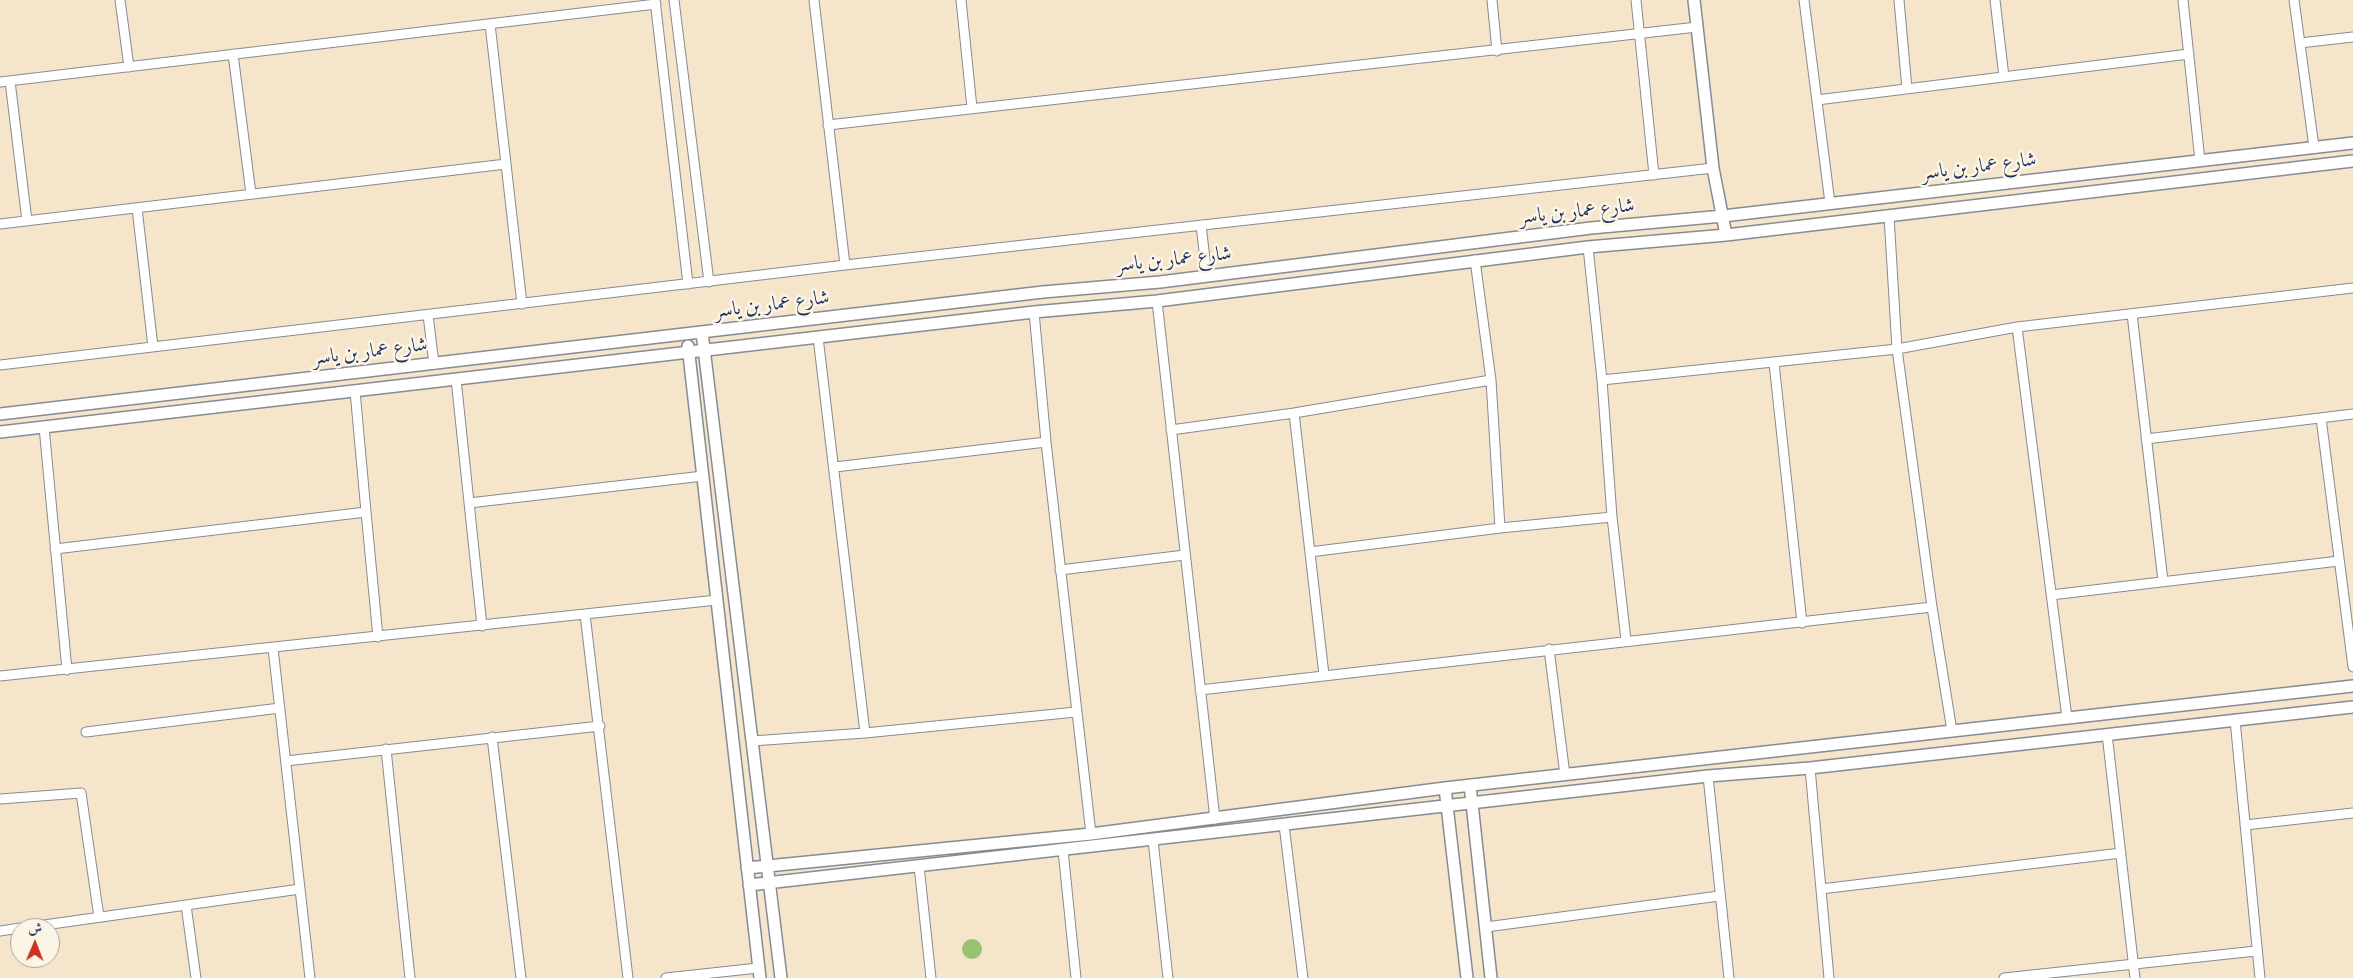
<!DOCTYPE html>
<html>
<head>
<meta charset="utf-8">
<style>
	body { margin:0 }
	#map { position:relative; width:2353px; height:978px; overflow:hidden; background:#f5e5cb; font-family:"IM FELL Great Primer",Amiri,serif }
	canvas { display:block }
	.north { position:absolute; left:10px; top:918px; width:50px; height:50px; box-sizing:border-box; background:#fcf5e5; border:1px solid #a2a6af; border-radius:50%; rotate:1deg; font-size:14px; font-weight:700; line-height:20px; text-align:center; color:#1b2f5e }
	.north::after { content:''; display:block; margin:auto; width:18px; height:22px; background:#c8321e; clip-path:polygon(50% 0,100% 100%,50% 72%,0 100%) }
</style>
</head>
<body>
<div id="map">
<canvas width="2353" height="978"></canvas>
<div class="north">ش</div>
</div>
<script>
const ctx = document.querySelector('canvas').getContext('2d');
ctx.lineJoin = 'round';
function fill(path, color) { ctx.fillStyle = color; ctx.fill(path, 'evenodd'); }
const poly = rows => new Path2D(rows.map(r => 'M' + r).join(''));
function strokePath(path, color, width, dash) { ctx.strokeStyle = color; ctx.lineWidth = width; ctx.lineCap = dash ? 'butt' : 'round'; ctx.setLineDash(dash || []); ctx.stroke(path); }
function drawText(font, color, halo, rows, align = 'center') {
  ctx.font = font + ' "IM FELL Great Primer",Amiri,serif'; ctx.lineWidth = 5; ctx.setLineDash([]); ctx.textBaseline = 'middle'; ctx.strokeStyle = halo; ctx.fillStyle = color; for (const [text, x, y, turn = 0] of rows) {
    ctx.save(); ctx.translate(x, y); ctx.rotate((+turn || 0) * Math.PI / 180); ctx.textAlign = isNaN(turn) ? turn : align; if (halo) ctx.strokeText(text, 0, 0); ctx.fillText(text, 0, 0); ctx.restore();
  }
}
const green = poly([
	'962 949a10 10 0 1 1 20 0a10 10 0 1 1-20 0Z'
]);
const street = poly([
	[120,0,129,67],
	[655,0,688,284],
	[674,0,709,282],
	[814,0,845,265],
	[961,0,972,108],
	[1492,0,1497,51],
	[1636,0,1654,175],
	[1804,0,1830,203],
	[1899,0,1907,89],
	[1995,0,2004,77],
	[2183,0,2200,161],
	[2294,0,2314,147],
	[490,24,522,304],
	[2300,43,2353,37],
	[233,54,251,194],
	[10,81,27,221],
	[0,82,656,4],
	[1817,100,2189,54],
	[828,125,1697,27],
	[137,208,153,347],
	[1889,216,1897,349,1932,607,1952,731],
	[0,224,506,164],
	[1201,225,1207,276],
	[1588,247,1602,380,1612,517,1626,640],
	[1475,260,1491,380,1500,528],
	[1157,301,1215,819],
	[1034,312,1046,442,1091,834],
	[2132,314,2163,581],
	[428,315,434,364],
	[2017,327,2067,718],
	[818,337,865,733],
	[1774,363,1802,623],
	[0,365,845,265,1713,168],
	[456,379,482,626],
	[1602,380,1897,349,2017,327,2353,288],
	[1294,413,1324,675],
	[2321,418,2353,667],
	[44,427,67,670],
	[1171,430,1294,413,1491,380],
	[2146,439,2353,414],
	[835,467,1046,442],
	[469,503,703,476],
	[366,512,378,637],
	[55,549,366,512,355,391],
	[1310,552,1500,528,1612,517],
	[1060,570,1185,555],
	[2051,595,2339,561],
	[585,614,628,978],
	[273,648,310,978],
	[1549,649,1565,775],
	[0,676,717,600],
	[1200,690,1932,607],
	[2235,720,2260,978],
	[86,732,280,708],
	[2107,734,2135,978],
	[492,737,521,978],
	[752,741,865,733,1076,712],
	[386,749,410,978],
	[286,761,600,726],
	[1810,768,1829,978],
	[1708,776,1729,978],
	[0,799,81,793,99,917],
	[1284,825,1303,978],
	[2245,825,2353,813],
	[1153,840,1168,978],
	[1063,850,1076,978],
	[919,866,931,978],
	[1821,889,2121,853],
	[186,905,196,978],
	[1486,927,1719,896],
	[23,928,300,889],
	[0,931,20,928],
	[666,978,758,968],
	[2004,978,2256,951]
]);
const secondary = poly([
	[1694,0,1713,168,1726,235],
	[702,332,781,978],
	[688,346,760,978],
	[0,414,1043,292,1160,282,1591,228,1723,216,2353,143],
	[0,432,1034,312,1157,301,1588,247,1726,235,2353,161],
	[1470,785,1491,978],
	[1445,788,1467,978],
	[747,868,1091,834,1445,788,2353,686],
	[749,885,1708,776,1810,768,2353,707]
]);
const streetNames = [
	["شارع عمار بن ياسر",1979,167,-7],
	["شارع عمار بن ياسر",1577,212,-6],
	["شارع عمار بن ياسر",1174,260,-6],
	["شارع عمار بن ياسر",772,305,-7],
	["شارع عمار بن ياسر",370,352,-7]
];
fill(green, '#99c26f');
strokePath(street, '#888a94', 11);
strokePath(secondary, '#888a94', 14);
strokePath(street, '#fff', 9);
strokePath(secondary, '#fff', 11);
drawText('20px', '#1b2f5e', '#fcf5e5', streetNames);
</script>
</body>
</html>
